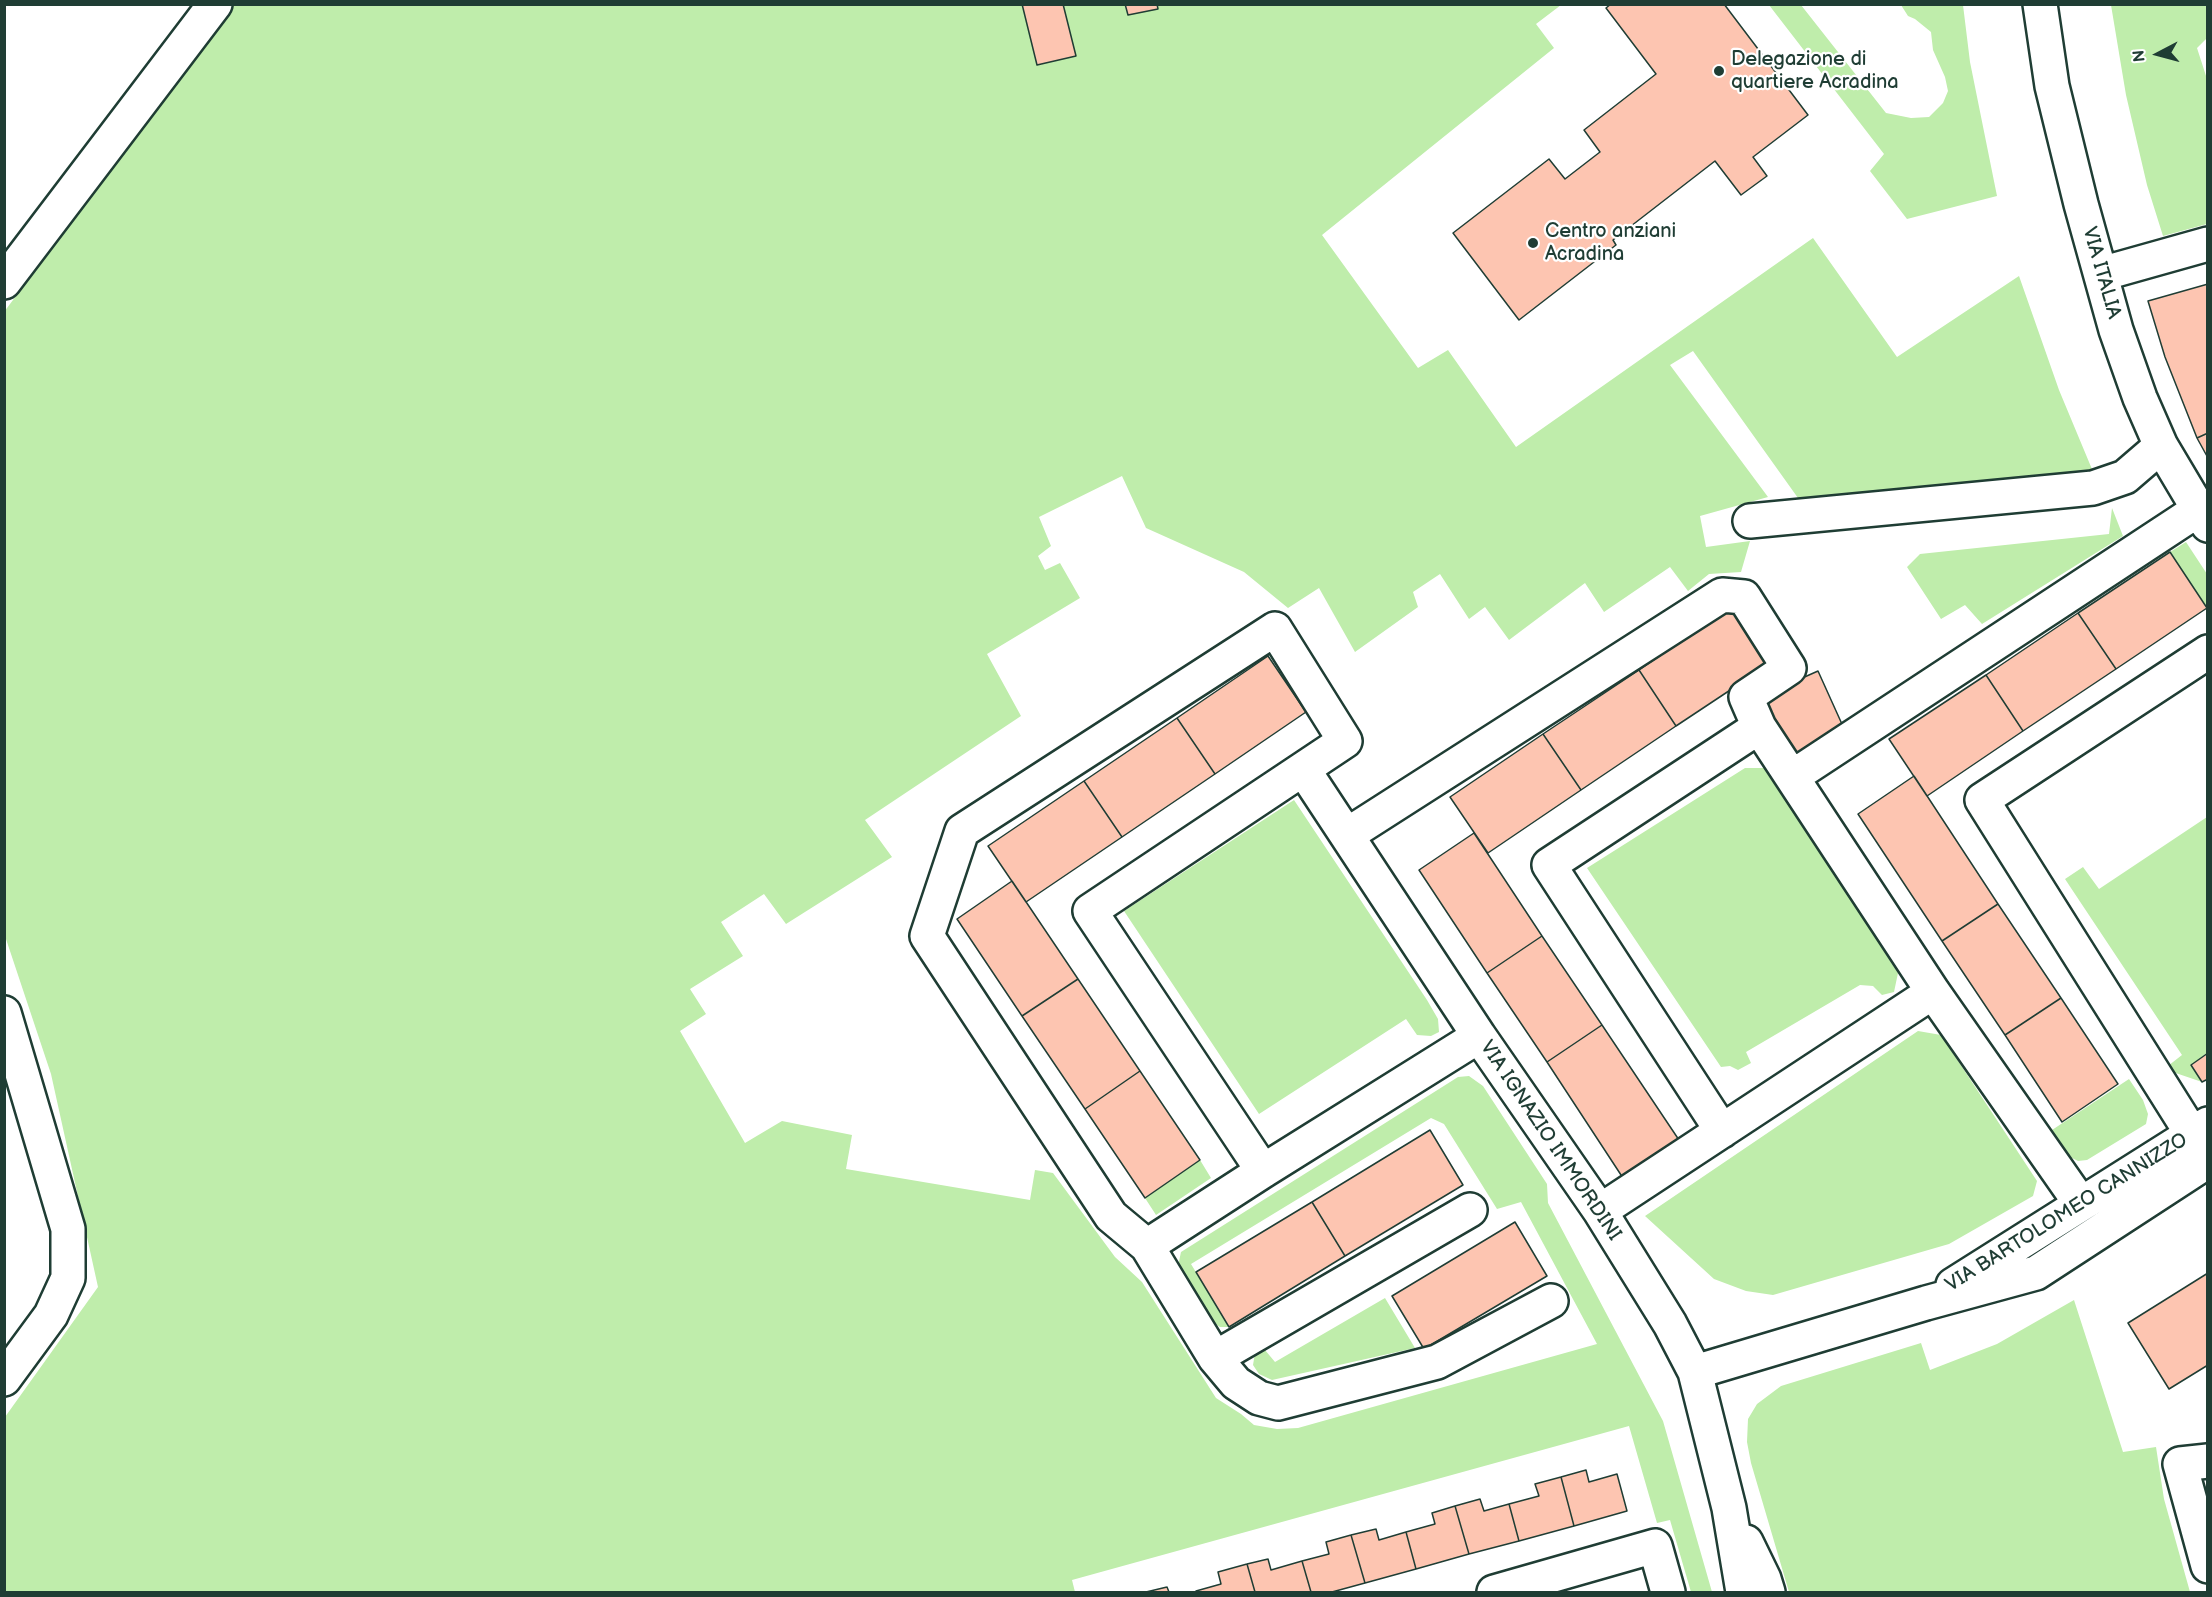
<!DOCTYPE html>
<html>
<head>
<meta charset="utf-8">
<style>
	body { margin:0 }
	#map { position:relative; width:2212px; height:1597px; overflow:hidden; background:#fff; font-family:"Balsamiq Sans",sans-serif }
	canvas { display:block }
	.frame { position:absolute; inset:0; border:6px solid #1f3d34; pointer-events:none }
	.north { position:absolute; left:2128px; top:24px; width:60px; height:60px; -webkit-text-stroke:4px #fff; paint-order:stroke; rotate:264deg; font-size:16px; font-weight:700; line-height:24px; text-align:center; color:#1f3d34 }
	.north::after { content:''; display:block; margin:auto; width:21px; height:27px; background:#1f3d34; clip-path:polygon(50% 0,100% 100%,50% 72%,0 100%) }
</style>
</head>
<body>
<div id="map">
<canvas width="2212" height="1597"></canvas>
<div class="frame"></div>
<div class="north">N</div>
</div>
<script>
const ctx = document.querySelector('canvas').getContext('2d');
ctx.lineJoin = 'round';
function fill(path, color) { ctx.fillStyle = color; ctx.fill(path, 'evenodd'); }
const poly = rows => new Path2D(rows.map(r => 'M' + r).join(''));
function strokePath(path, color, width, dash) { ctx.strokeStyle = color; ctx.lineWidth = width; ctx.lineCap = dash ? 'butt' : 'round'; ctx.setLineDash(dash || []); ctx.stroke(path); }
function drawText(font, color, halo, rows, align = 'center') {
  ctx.font = font + ' "Balsamiq Sans",sans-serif'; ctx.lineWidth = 4.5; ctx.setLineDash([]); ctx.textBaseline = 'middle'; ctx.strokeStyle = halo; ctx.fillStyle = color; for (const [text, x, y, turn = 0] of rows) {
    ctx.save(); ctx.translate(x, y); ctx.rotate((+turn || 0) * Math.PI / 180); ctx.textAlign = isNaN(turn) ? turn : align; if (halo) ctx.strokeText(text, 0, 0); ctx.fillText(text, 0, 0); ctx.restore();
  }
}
const green = poly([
	[235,4,1022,5,1038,65,1076,56,1063,5,1125,5,1128,15,1157,9,1157,4,1561,5,1536,24,1554,48,1322,235,1418,368,1448,350,1516,447,1813,238,1897,357,2019,276,2059,390,2094,474,1798,498,1693,351,1670,365,1768,497,1700,516,1706,547,1750,541,1741,572,1709,574,1688,591,1670,567,1604,612,1585,583,1509,640,1485,607,1469,619,1440,574,1413,592,1418,607,1355,652,1319,588,1288,608,1244,572,1146,528,1122,476,1039,517,1051,546,1038,556,1045,570,1060,563,1080,598,987,654,1021,716,865,820,892,857,786,924,764,894,721,922,743,956,690,989,706,1014,680,1031,745,1143,782,1121,852,1135,846,1169,1030,1200,1035,1170,1053,1173,1115,1257,1142,1282,1216,1398,1241,1414,1254,1425,1277,1429,1298,1428,1597,1344,1521,1202,1497,1209,1444,1124,1431,1118,1191,1264,1229,1327,1220,1327,1211,1321,1178,1266,1181,1252,1458,1077,1469,1076,1483,1086,1547,1184,1548,1203,1663,1421,1712,1592,1691,1592,1670,1520,1657,1523,1629,1426,1072,1580,1075,1592,5,1592,5,1417,98,1287,51,1074,5,936,4,312],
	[1769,5,1801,5,1886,113,1911,118,1929,117,1943,103,1948,91,1945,77,1933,50,1931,32,1915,19,1908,16,1901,5,1963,5,1970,62,1997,196,1907,219,1870,171,1884,154],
	[2111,5,2207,5,2207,38,2197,48,2207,79,2207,224,2163,236,2147,185,2126,95],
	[2112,508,2123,536,1982,624,1965,605,1941,619,1907,567,1920,554,2109,534],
	[2186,542,2207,574,2207,608,2170,552],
	[1745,768,1767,768,1898,973,1894,992,1882,995,1873,986,1860,985,1746,1052,1751,1063,1738,1070,1730,1066,1721,1067,1587,868],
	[1294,800,1427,1000,1438,1019,1439,1032,1431,1036,1417,1035,1406,1019,1259,1114,1124,911],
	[2207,817,2207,1053,2191,1065,2202,1082,2164,1069,2182,1055,2065,879,2083,867,2099,889],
	[1918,1031,1941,1035,2037,1181,2033,1196,1949,1244,1773,1295,1746,1291,1714,1279,1645,1216],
	[2129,1079,2143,1100,2148,1114,2146,1124,2087,1160,2078,1161,2070,1157,2052,1130],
	[1200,1160,1211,1178,1156,1215,1145,1198],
	[1385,1298,1415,1348,1272,1380,1259,1374,1253,1365,1255,1353,1265,1350,1275,1362],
	[2074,1300,2123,1452,2156,1447,2164,1499,2190,1592,1789,1592,1751,1463,1747,1442,1748,1419,1757,1404,1781,1386,1921,1343,1930,1370,1997,1344]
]);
const building = poly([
	[1022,4,1063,4,1076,56,1037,65,1022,4],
	[1125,4,1157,4,1158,9,1128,15,1125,4],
	[1611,4,1724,4,1808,115,1753,157,1767,176,1741,195,1715,161,1613,240,1616,245,1519,320,1453,233,1549,159,1565,179,1600,152,1584,130,1656,74,1606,8,1611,4],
	[2208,284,2208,433,2197,438,2165,357,2148,301,2208,284],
	[2208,433,2208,458,2197,438,2208,433],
	[2170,552,2207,608,2116,669,2078,613,2170,552],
	[1730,608,1768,665,1676,726,1639,670,1730,608],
	[2078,613,2116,669,2023,731,1986,675,2078,613],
	[1268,656,1306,712,1215,774,1177,718,1268,656],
	[1639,670,1676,726,1581,790,1543,734,1639,670],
	[1818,671,1846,733,1791,757,1764,695,1818,671],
	[1986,675,2023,731,1927,796,1889,739,1986,675],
	[1177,718,1215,774,1122,837,1084,781,1177,718],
	[1543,734,1581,790,1488,853,1450,797,1543,734],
	[1914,776,1998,904,1942,941,1858,814,1914,776],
	[1084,781,1122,837,1026,902,988,846,1084,781],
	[1474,833,1542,936,1487,973,1419,870,1474,833],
	[1012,881,1078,979,1022,1016,957,919,1012,881],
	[1998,904,2061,998,2005,1035,1942,941,1998,904],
	[1542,936,1602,1025,1547,1062,1487,973,1542,936],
	[1078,979,1140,1071,1085,1109,1022,1016,1078,979],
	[2061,998,2118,1084,2062,1122,2005,1035,2061,998],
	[1602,1025,1679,1140,1623,1178,1547,1062,1602,1025],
	[2208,1053,2208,1079,2202,1082,2191,1065,2208,1053],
	[1140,1071,1200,1160,1145,1198,1085,1109,1140,1071],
	[1430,1130,1463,1185,1345,1256,1312,1202,1430,1130],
	[1312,1202,1345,1256,1229,1327,1196,1272,1312,1202],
	[1515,1222,1547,1276,1424,1349,1392,1296,1515,1222],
	[2208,1273,2208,1365,2169,1389,2128,1323,2208,1273],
	[1586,1470,1589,1482,1617,1474,1627,1511,1574,1526,1561,1477,1586,1470],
	[1561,1477,1574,1526,1519,1541,1509,1504,1539,1496,1535,1484,1561,1477],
	[1480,1499,1484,1511,1509,1504,1519,1541,1469,1554,1455,1506,1480,1499],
	[1455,1506,1469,1554,1416,1569,1406,1532,1435,1524,1432,1513,1455,1506],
	[1376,1529,1379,1540,1406,1532,1416,1569,1365,1583,1351,1535,1376,1529],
	[1351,1535,1365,1583,1332,1592,1311,1592,1302,1561,1329,1554,1326,1542,1351,1535],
	[1268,1559,1271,1570,1302,1561,1311,1592,1255,1592,1247,1564,1268,1559],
	[1247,1564,1255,1592,1196,1592,1196,1591,1221,1584,1218,1572,1247,1564],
	[1167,1587,1169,1592,1146,1592,1167,1587]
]);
const minor = poly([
	[2040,4,2052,86,2081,204,2116,330,2140,398,2161,446,2208,525],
	[2101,274,2208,244],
	[4,282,215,4],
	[1750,521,2093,488,2125,477,2161,446],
	[1303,769,1345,741,1275,629,962,831,927,936,1111,1216,1147,1246,1215,1358,1236,1383,1259,1398,1278,1403,1437,1362,1551,1301],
	[1792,777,2198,510],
	[1347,835,1722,595,1744,597,1789,668,1746,697,1759,727],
	[4,1013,68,1229,68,1278,51,1315,4,1379],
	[1722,1131,1549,865,1759,727,1933,992,2081,1204],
	[2192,1134,1982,800,2208,652],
	[1263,1171,1090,911,1303,769,1479,1036],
	[1600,1211,1933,992],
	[1147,1246,1263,1171,1479,1036,1600,1211,1670,1324,1695,1372,1729,1508,1743,1592],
	[1953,1285,2208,1124],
	[1215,1358,1470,1210],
	[1695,1372,1926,1303,2036,1273,2208,1161],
	[2208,1461,2180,1464,2208,1566],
	[1746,1542,1764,1579,1768,1592],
	[1494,1592,1655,1546,1668,1592]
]);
const markers = [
	[1719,71,6,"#1f3d34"],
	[1533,243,6,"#1f3d34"]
];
const poiNames = [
	["Delegazione di",1731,60],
	["quartiere Acradina",1731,83],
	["Centro anziani",1545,232],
	["Acradina",1545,255]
];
const streetNames = [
	["VIA ITALIA",2101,273,74],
	["VIA IGNAZIO IMMORDINI",1550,1141,56],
	["VIA BARTOLOMEO CANNIZZO",2067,1213,-32]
];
fill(green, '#bfedab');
fill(building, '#fdc5b1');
strokePath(building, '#1f3d34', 1.5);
strokePath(minor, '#1f3d34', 38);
strokePath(minor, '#fff', 33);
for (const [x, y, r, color] of markers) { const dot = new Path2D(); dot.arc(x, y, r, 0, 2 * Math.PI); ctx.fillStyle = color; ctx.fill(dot); strokePath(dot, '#fff', 2); }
drawText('20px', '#1f3d34', '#fff', poiNames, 'left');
drawText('20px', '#1f3d34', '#fff', streetNames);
</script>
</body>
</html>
